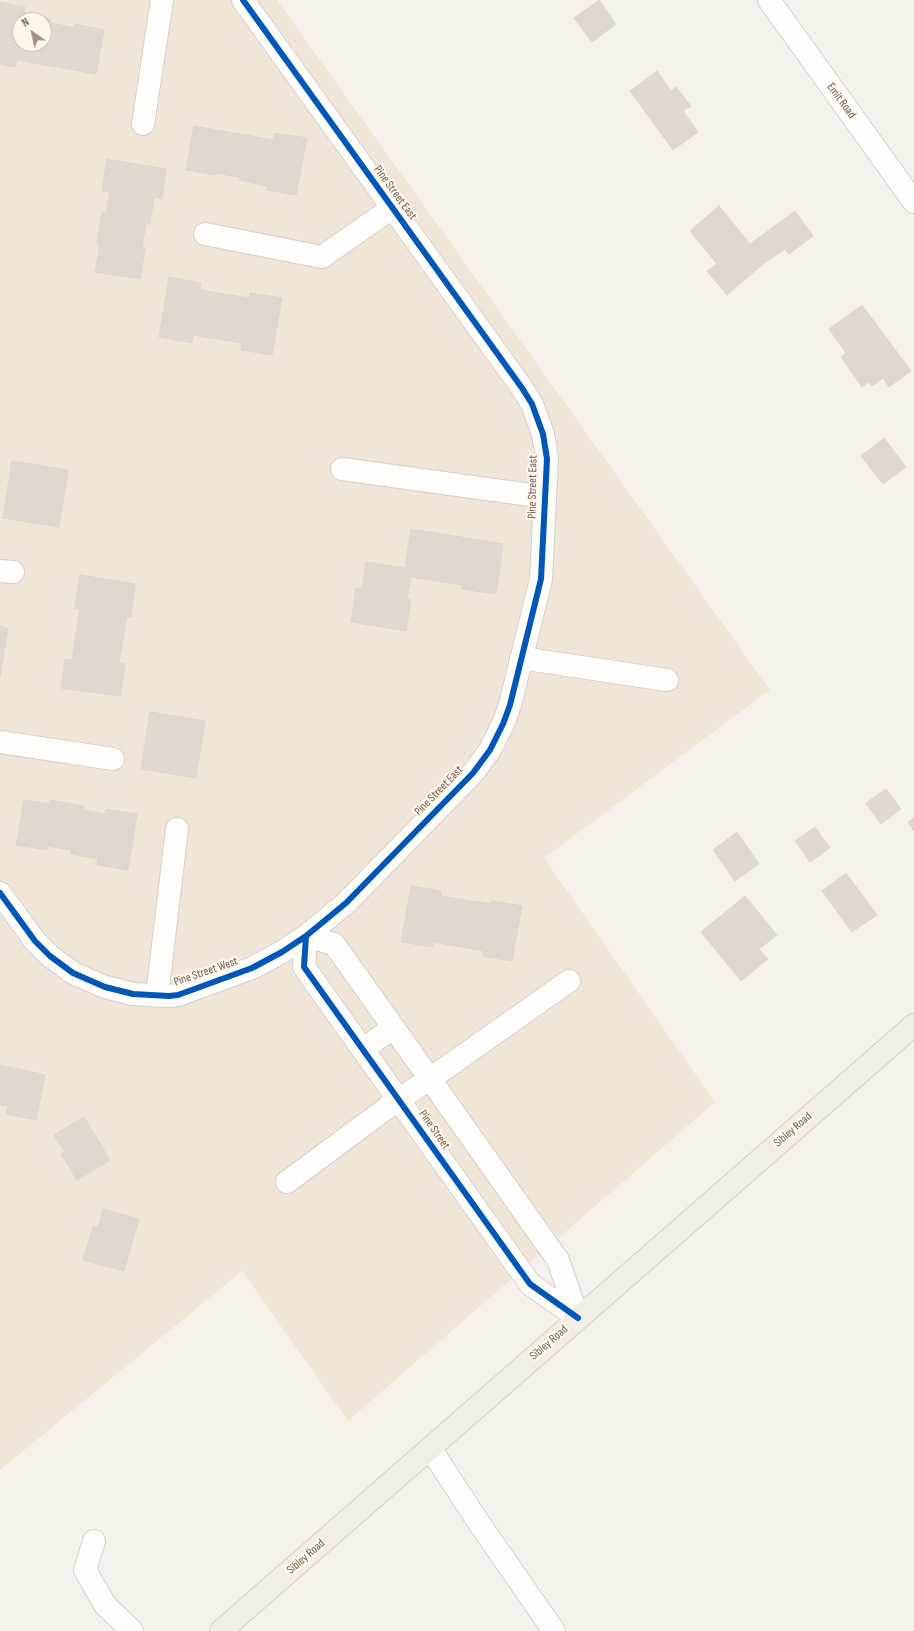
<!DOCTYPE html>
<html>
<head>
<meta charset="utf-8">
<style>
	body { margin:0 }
	#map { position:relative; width:914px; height:1631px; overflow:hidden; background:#f6f2eb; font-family:"Sofia Sans Condensed",sans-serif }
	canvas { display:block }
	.north { position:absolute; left:12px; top:12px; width:40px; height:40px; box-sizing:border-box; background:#fef7ed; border:1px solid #c6b9ad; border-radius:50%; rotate:326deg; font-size:11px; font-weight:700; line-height:16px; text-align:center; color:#725b4d }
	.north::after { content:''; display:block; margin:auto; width:14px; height:18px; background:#a09084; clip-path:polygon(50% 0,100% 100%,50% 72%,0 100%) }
</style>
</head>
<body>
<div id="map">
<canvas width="914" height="1631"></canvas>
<div class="north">N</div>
</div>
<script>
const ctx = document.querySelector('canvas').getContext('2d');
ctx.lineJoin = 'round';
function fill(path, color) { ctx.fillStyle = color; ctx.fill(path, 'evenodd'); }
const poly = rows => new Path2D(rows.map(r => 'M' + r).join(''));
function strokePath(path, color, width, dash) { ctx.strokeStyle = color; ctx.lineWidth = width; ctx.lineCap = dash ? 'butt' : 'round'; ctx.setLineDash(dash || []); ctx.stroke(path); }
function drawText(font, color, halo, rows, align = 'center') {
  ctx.font = font + ' "Sofia Sans Condensed",sans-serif'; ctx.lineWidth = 4; ctx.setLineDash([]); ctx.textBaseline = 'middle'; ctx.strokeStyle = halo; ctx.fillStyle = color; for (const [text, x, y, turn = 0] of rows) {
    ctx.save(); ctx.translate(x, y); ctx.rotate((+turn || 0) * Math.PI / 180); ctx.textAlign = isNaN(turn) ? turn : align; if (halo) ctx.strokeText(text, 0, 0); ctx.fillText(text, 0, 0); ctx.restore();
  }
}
const residential = poly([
	[0,0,277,0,770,690,544,858,715,1102,348,1421,242,1271,0,1470],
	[20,20,44,20,44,44,20,44]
]);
const building = poly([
	[599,0,616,24,592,42,574,18,599,0],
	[0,2,25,7,24,14,51,19,50,23,75,28,75,24,104,30,96,74,17,60,15,67,0,64,0,2],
	[20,20,44,20,44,44,20,44,20,20],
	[657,71,671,91,676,87,691,106,683,111,698,132,673,150,630,91,657,71],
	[194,126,274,140,275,133,307,138,296,195,266,190,267,186,239,180,240,177,215,173,215,175,186,170,194,126],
	[107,159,166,169,162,199,154,197,150,224,146,224,142,247,145,248,140,279,95,272,100,245,97,244,102,213,106,214,110,192,102,191,107,159],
	[719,206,750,244,795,211,813,236,789,254,785,249,764,263,727,295,707,271,717,264,690,231,719,206],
	[169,277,201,283,200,290,249,298,250,293,282,298,272,355,241,350,242,343,193,335,192,343,159,337,169,277],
	[862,305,911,371,889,387,883,378,872,386,869,382,862,387,841,357,846,353,829,329,862,305],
	[884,438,906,467,883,484,861,456,884,438],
	[12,461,68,470,59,527,3,518,12,461],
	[411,529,503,544,496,594,462,589,463,585,411,577,407,599,411,600,406,631,351,622,356,588,362,589,366,562,405,568,411,529],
	[80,575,135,584,131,617,127,616,119,663,125,664,120,696,61,688,65,659,72,660,80,609,75,608,80,575],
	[0,626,8,628,0,677,0,626],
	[150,712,205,721,196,778,141,769,150,712],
	[886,789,901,809,881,824,866,803,886,789],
	[24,800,50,804,50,800,84,806,83,810,105,814,106,809,137,814,128,870,97,865,98,859,71,854,71,850,47,846,47,850,16,845,24,800],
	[914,818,914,831,908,822,914,818],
	[815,827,830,848,810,862,795,841,815,827],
	[737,832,759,864,735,881,713,850,737,832],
	[846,873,877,915,852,932,822,891,846,873],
	[411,886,441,891,441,896,491,904,492,901,522,906,512,961,483,956,484,951,434,942,433,947,401,942,411,886],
	[745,896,777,935,759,949,768,959,741,981,701,932,745,896],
	[0,1065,45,1075,36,1120,6,1114,8,1106,0,1105,0,1065],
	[84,1117,110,1160,77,1180,61,1154,65,1152,54,1135,84,1117],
	[103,1209,139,1219,124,1271,83,1260,93,1227,98,1228,103,1209]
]);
const minor = poly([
	[769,0,914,202],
	[143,124,162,0],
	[205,234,322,257,392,208],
	[342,469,545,497],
	[0,571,13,572],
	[521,658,667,680],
	[0,742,113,759],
	[0,893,35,941,50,956,73,973,105,987,133,994,169,996,178,995,252,968,282,952,306,936,346,903,473,773,490,750,503,724,510,705,541,579,547,459,543,434,532,404,522,388,243,0],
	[306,936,304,967,530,1284,578,1318],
	[306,936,334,944,430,1079,558,1260,578,1318],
	[157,996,177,829],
	[363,1049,393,1028],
	[287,1182,399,1099,430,1079,569,981],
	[430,1448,479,1523,554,1631],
	[94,1541,85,1570,105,1605,132,1631]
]);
const major = poly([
	[221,1631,914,1025]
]);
const cycleway = poly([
	[0,893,35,941,50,956,73,973,105,987,133,994,169,996,178,995,252,968,282,952,306,936,346,903,473,773,490,750,503,724,510,705,541,579,547,459,543,434,532,404,522,388,243,0],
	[306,936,304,967,530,1284,578,1318]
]);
const streetNames = [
	["Emit Road",841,101,54],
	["Pine Street East",395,193,54],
	["Pine Street East",533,487,-89],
	["Pine Street East",439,791,-46],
	["Pine Street West",206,972,-19],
	["Pine Street",434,1130,55],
	["Sibley Road",793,1130,-41],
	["Sibley Road",549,1343,-41],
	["Sibley Road",306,1557,-41]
];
fill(residential, '#efe5d9');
fill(building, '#dfd8d1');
strokePath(building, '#ded5ce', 1);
strokePath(minor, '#d5cfca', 24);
strokePath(major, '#d5cdc7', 24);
strokePath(minor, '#fefdfc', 22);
strokePath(major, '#f2ede6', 22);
strokePath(cycleway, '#0057b8', 6);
drawText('12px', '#725b4d', '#fef7ed', streetNames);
</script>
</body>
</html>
